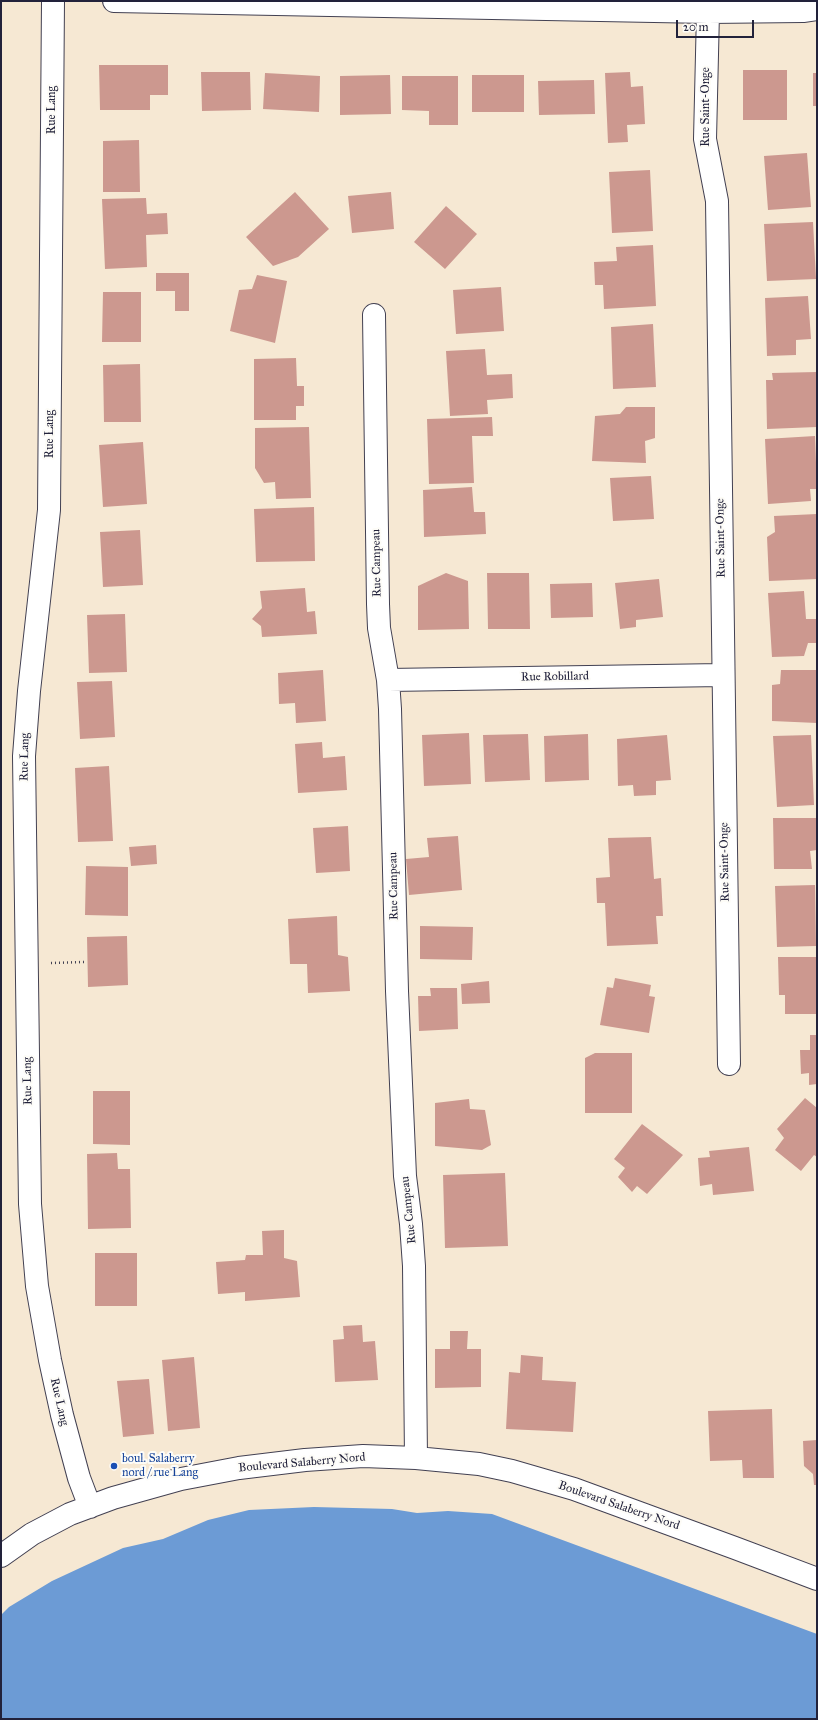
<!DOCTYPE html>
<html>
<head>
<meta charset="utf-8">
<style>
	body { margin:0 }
	#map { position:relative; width:818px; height:1720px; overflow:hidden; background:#f6e8d3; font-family:"IM FELL Great Primer",serif }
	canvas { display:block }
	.frame { position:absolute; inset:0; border:2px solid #22223b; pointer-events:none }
	.scale { position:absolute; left:676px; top:20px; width:78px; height:18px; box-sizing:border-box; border:2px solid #22223b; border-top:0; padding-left:5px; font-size:12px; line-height:14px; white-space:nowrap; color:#22223b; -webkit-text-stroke:3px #fdfcf7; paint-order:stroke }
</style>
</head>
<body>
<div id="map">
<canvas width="818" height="1720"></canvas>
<div class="frame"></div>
<div class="scale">20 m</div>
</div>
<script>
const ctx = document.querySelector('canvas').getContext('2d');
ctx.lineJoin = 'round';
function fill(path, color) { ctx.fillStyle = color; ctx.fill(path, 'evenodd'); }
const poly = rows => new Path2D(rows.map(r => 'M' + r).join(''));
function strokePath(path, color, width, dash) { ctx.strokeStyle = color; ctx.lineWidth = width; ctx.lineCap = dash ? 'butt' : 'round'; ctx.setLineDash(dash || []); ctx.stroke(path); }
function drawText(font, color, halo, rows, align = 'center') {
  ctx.font = font + ' "IM FELL Great Primer",serif'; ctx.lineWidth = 4; ctx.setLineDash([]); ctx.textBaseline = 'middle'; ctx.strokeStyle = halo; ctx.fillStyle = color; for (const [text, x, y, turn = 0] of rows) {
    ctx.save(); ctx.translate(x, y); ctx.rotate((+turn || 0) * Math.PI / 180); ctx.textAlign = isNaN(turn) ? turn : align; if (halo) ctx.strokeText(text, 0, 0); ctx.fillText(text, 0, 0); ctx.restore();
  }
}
const water = poly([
	[314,1507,392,1509,417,1513,448,1511,492,1514,817,1634,817,1719,1,1719,1,1615,9,1607,52,1581,123,1548,163,1539,208,1520,249,1510]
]);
const building = poly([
	[99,65,168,65,168,95,150,95,150,110,100,110],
	[743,70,787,70,787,120,743,120],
	[201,72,250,72,251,110,202,111],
	[630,72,631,87,643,86,645,124,627,125,628,142,608,143,605,73],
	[265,73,320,76,319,112,263,109],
	[813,73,817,73,817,106,813,106],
	[390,75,391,114,340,115,340,76],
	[472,75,524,75,524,112,472,112],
	[402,76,458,76,458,125,429,125,429,111,402,110],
	[594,80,595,114,539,115,538,81],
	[139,140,140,192,103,192,103,141],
	[807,153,811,207,768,210,764,156],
	[650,170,653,231,612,233,609,172],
	[295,192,329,229,298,257,273,266,246,237],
	[391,192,394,229,352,233,348,196],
	[146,198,147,214,167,213,168,234,146,235,147,267,105,269,102,199],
	[446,206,477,234,445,269,414,242],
	[813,222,816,279,767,281,764,224],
	[653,245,656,306,604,309,603,285,595,285,594,262,617,261,616,247],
	[156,273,189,273,189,311,175,311,175,291,156,291],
	[257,275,287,281,275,343,230,331,239,290,252,289],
	[501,287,504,331,456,334,453,290],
	[103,292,141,292,141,342,102,342],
	[808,296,811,339,796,340,796,355,767,356,765,298],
	[653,324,656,387,613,389,611,327],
	[485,349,487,375,512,374,513,398,487,400,488,414,450,416,446,351],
	[296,358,297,386,304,386,304,406,296,406,296,420,254,420,254,359],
	[140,364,141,422,104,422,103,365],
	[817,372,817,427,767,429,766,380,773,380,772,373],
	[626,407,655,407,655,438,645,441,646,463,592,461,595,416,620,414],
	[492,417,493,436,472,436,474,483,429,484,427,419],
	[309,427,311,498,276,499,275,482,264,483,255,468,255,428],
	[815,436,817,489,810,489,811,501,768,504,765,439],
	[143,442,147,504,103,507,99,445],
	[651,476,654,519,613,521,610,478],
	[472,487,474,512,485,512,486,534,424,537,423,490],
	[314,507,315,561,256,562,254,509],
	[817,514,817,579,769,581,767,537,775,532,774,516],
	[140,530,143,585,103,587,100,532],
	[446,573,468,581,469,629,418,630,418,586],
	[487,573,529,573,530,629,488,629],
	[659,579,663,617,636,620,636,627,620,629,615,583],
	[592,583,593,617,551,618,550,584],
	[305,588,307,612,315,611,317,634,262,637,261,626,252,619,262,608,260,591],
	[804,591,806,619,816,619,817,643,808,643,804,656,772,657,768,593],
	[125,614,127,672,89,673,87,615],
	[323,670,326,721,296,723,295,703,279,704,278,673],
	[781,670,817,670,817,723,772,721,772,685,780,684],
	[112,681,115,737,80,739,77,682],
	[469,733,471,784,424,786,422,735],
	[528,734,530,780,485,782,483,735],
	[588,734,589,780,545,782,544,736],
	[667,735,671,780,656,781,656,795,634,796,633,785,618,786,617,739],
	[811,735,814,805,777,807,773,736],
	[322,742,323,758,345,756,347,790,298,793,295,744],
	[109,766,113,841,78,842,75,768],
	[773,818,817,818,817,850,810,851,812,869,774,869],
	[348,826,350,871,316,873,313,828],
	[458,836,462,890,409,895,406,859,429,857,427,838],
	[651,837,654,879,661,878,663,916,656,916,658,944,607,946,605,903,597,903,596,878,610,877,608,838],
	[156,845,157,864,131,866,129,847],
	[86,866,128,867,128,916,85,915],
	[815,885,816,946,777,947,775,886],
	[337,916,338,955,348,957,350,991,308,993,307,964,290,964,288,919],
	[420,926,473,927,472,960,420,959],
	[127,936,128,985,88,987,87,937],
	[778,957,817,957,817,1014,785,1014,785,995,779,995],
	[615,978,651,985,649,996,655,997,649,1033,600,1025,607,987,613,988],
	[489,981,490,1003,462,1004,461,984],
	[430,988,457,988,458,1029,419,1031,418,996,431,996],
	[810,1035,817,1035,817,1084,809,1085,809,1073,801,1074,800,1050,810,1050],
	[595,1053,632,1053,632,1113,585,1113,585,1058],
	[93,1091,130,1091,130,1145,93,1144],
	[805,1098,817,1108,817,1157,814,1155,801,1171,775,1150,784,1138,777,1129],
	[469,1099,470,1109,485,1110,491,1145,482,1150,435,1146,435,1103],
	[642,1124,683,1155,647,1194,637,1186,632,1192,618,1177,625,1168,614,1159],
	[749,1147,754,1191,713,1195,712,1184,700,1186,698,1158,710,1157,709,1151],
	[117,1153,118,1169,130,1169,131,1228,88,1229,87,1154],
	[505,1173,508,1246,445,1248,443,1175],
	[284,1230,284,1258,297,1261,300,1297,245,1301,245,1292,218,1294,216,1262,245,1260,246,1255,263,1255,262,1231],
	[95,1253,137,1253,137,1306,95,1306],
	[362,1325,363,1342,375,1341,378,1380,335,1382,333,1340,344,1339,343,1326],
	[450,1331,468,1331,467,1349,481,1349,481,1387,435,1388,435,1349,450,1349],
	[521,1355,543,1357,542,1380,576,1382,573,1432,506,1429,509,1372,520,1373],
	[194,1357,200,1428,168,1431,162,1360],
	[149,1379,154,1434,123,1437,117,1381],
	[772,1409,774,1478,743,1478,742,1460,710,1461,708,1411],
	[817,1440,817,1485,814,1485,813,1474,804,1466,803,1441]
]);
const path = poly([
	[51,963,84,962]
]);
const minor = poly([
	[53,1,49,510,29,691,24,756,30,1204,37,1286,50,1360,62,1415,79,1478,90,1507],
	[114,1,708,12,803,11,817,9],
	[708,12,705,139,717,201,729,1064],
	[374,315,378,604,379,628,388,680,390,709,397,991,405,1176,411,1224,414,1266,416,1458],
	[388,680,722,675],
	[1,1556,32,1534,70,1514,113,1498,181,1479,239,1468,305,1460,363,1456,416,1458,479,1464,512,1471,574,1489,735,1548,817,1579]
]);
const markers = [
	[114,1466,4,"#1a4fb4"]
];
const streetNames = [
	["Rue Saint-Onge",706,107,-90],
	["Rue Lang",52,110,-90],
	["Rue Lang",50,434,-90],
	["Rue Saint-Onge",721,538,-91],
	["Rue Campeau",377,563,-91],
	["Rue Robillard",555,677,-1],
	["Rue Lang",25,757,-89],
	["Rue Saint-Onge",725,862,-91],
	["Rue Campeau",394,886,-91],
	["Rue Lang",28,1081,-91],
	["Rue Campeau",409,1210,-96],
	["Rue Lang",59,1402,77],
	["Boulevard Salaberry Nord",302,1463,-5],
	["Boulevard Salaberry Nord",619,1506,19]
];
const transitNames = [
	["boul. Salaberry",122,1459],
	["nord / rue Lang",122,1473]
];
fill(water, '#6c9bd5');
fill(building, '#cc988f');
strokePath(minor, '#424052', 24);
strokePath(path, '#424052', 2.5, [1, 3]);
strokePath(minor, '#fff', 22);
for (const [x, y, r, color] of markers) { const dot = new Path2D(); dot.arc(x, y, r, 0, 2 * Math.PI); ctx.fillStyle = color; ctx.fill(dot); strokePath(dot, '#fdfcf7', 1.5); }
drawText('12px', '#22223b', '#fdfcf7', streetNames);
drawText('12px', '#164399', '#fdfcf7', transitNames, 'left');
</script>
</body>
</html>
